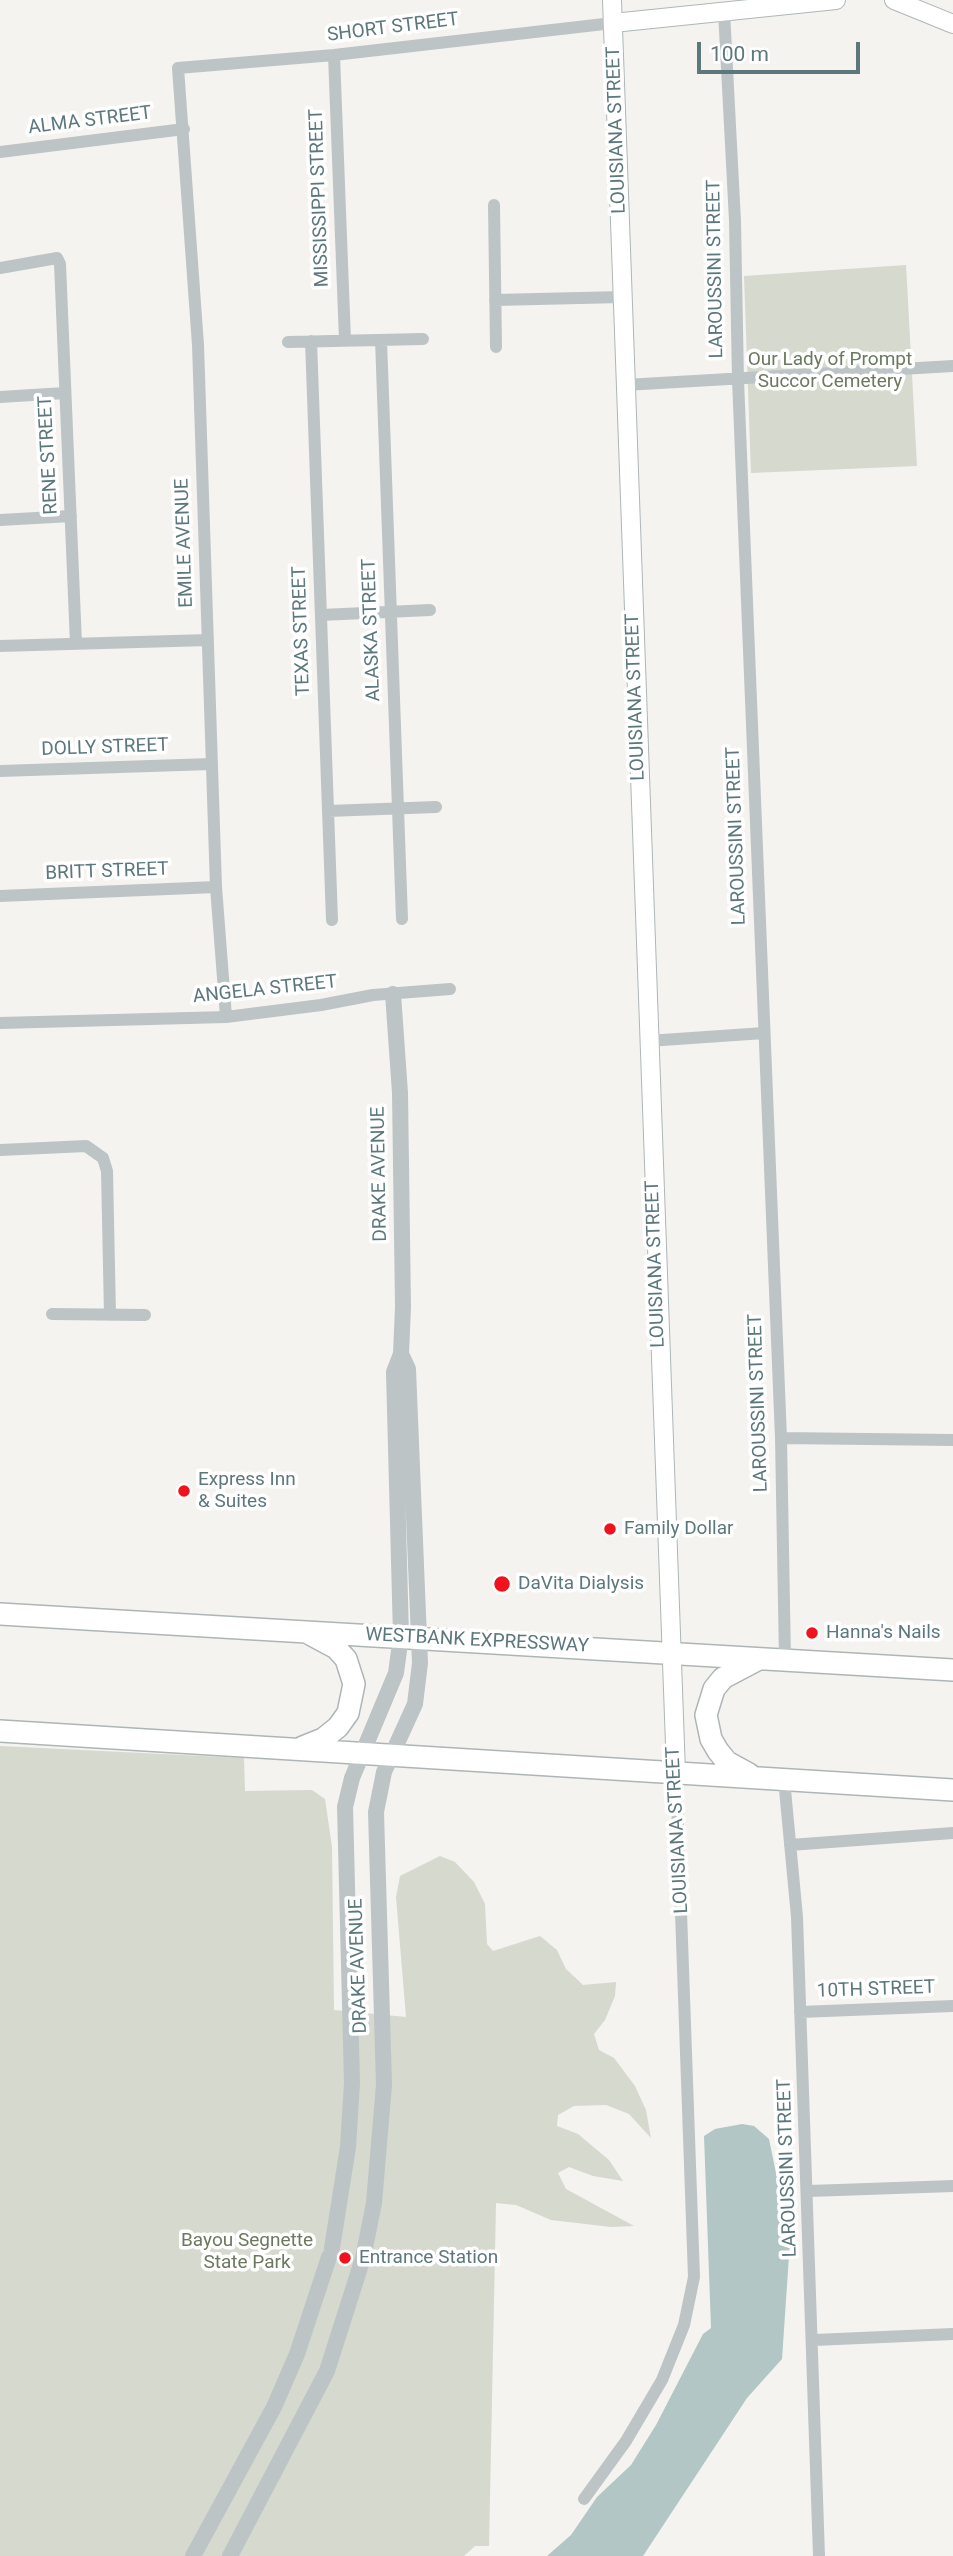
<!DOCTYPE html>
<html>
<head>
<meta charset="utf-8">
<style>
	body { margin:0 }
	#map { position:relative; width:953px; height:2556px; overflow:hidden; background:#f4f3ef; font-family:Roboto,sans-serif }
	canvas { display:block }
	.scale { position:absolute; left:697px; top:42px; width:163px; height:32px; box-sizing:border-box; border:4px solid #5c787d; border-top:0; padding-left:9px; font-size:21px; line-height:24px; white-space:nowrap; color:#5c787d; -webkit-text-stroke:5px #fff; paint-order:stroke }
</style>
</head>
<body>
<div id="map">
<canvas width="953" height="2556"></canvas>
<div class="scale">100 m</div>
</div>
<script>
const ctx = document.querySelector('canvas').getContext('2d');
ctx.lineJoin = 'round';
function fill(path, color) { ctx.fillStyle = color; ctx.fill(path, 'evenodd'); }
const poly = rows => new Path2D(rows.map(r => 'M' + r).join(''));
function strokePath(path, color, width, dash) { ctx.strokeStyle = color; ctx.lineWidth = width; ctx.lineCap = dash ? 'butt' : 'round'; ctx.setLineDash(dash || []); ctx.stroke(path); }
function drawText(font, color, halo, rows, align = 'center') {
  ctx.font = font + ' Roboto,sans-serif'; ctx.lineWidth = 7; ctx.setLineDash([]); ctx.textBaseline = 'middle'; ctx.strokeStyle = halo; ctx.fillStyle = color; for (const [text, x, y, turn = 0] of rows) {
    ctx.save(); ctx.translate(x, y); ctx.rotate((+turn || 0) * Math.PI / 180); ctx.textAlign = isNaN(turn) ? turn : align; if (halo) ctx.strokeText(text, 0, 0); ctx.fillText(text, 0, 0); ctx.restore();
  }
}
const green = poly([
	[906,265,917,466,751,473,744,276],
	[0,1746,244,1758,245,1791,312,1790,325,1799,332,1847,334,2010,406,2017,396,1897,400,1876,440,1856,455,1862,474,1882,485,1904,487,1944,493,1951,540,1936,557,1950,566,1969,583,1985,616,1982,615,1996,605,2020,594,2034,599,2050,614,2058,635,2086,646,2110,651,2138,629,2114,606,2105,574,2106,558,2115,557,2126,578,2134,609,2160,623,2181,593,2176,569,2167,558,2173,566,2189,634,2226,611,2227,551,2220,516,2205,496,2203,489,2546,475,2546,464,2556,0,2556]
]);
const water = poly([
	[742,2124,754,2126,769,2139,790,2241,782,2359,747,2398,643,2556,547,2556,571,2535,597,2497,631,2465,656,2425,703,2334,711,2328,704,2136,715,2129]
]);
const minor = poly([
	[724,11,735,221,738,380,781,1438,785,1660],
	[334,55,345,340],
	[0,152,184,129],
	[494,205,496,347],
	[0,268,57,258,60,264,76,644],
	[495,300,622,297],
	[381,340,402,919],
	[311,341,332,920],
	[288,342,423,339],
	[625,385,953,366],
	[0,397,65,393],
	[0,520,71,516],
	[321,615,430,610],
	[0,646,208,640],
	[0,771,211,764],
	[328,811,436,807],
	[0,896,216,887],
	[226,1017,216,887,198,345,178,68,334,55,613,23],
	[0,1023,226,1017,321,1005,373,995,450,989],
	[648,1041,764,1033],
	[0,1150,86,1146,103,1158,107,1171,110,1315],
	[52,1314,145,1315],
	[781,1438,953,1440],
	[784,1779,797,1917,819,2556],
	[790,1845,953,1833],
	[800,2012,953,2006],
	[809,2191,953,2186],
	[814,2340,953,2334],
	[584,2499,626,2441,662,2380,684,2325,694,2277,676,1772]
]);
const tertiary = poly([
	[332,2248,348,2147,352,2083,345,1807,352,1778,396,1673,401,1636,394,1372,401,1354,403,1307,400,1093,393,994],
	[193,2556,274,2407,297,2354,329,2257],
	[230,2556,327,2371,363,2258,374,2203,384,2085,376,1812,384,1772,415,1704,420,1663,408,1369,401,1354]
]);
const secondary = poly([
	[612,0,676,1772],
	[894,0,953,24],
	[613,23,836,0]
]);
const trunk = poly([
	[0,1614,953,1670],
	[0,1731,953,1790],
	[303,1747,323,1739,338,1727,348,1713,354,1684,346,1659,336,1648,308,1633],
	[749,1774,727,1762,718,1751,711,1739,706,1715,714,1689,723,1678,759,1659]
]);
const markers = [
	[184,1491,7,"#f0121d"],
	[610,1529,7,"#f0121d"],
	[502,1584,9,"#f0121d"],
	[812,1633,7,"#f0121d"],
	[345,2258,7,"#f0121d"]
];
const streetNames = [
	["SHORT STREET",393,28,-7],
	["ALMA STREET",90,121,-7],
	["LOUISIANA STREET",617,130,-92],
	["MISSISSIPPI STREET",320,198,-92],
	["LAROUSSINI STREET",716,269,-91],
	["RENE STREET",49,455,-93],
	["EMILE AVENUE",185,543,-92],
	["ALASKA STREET",372,630,-92],
	["TEXAS STREET",302,631,-92],
	["LOUISIANA STREET",636,697,-92],
	["DOLLY STREET",105,748,-2],
	["LAROUSSINI STREET",737,836,-92],
	["BRITT STREET",107,872,-2],
	["ANGELA STREET",265,990,-6],
	["DRAKE AVENUE",380,1174,-91],
	["LOUISIANA STREET",656,1264,-92],
	["LAROUSSINI STREET",759,1403,-92],
	["WESTBANK EXPRESSWAY",477,1641,3],
	["LOUISIANA STREET",678,1830,-93],
	["DRAKE AVENUE",359,1966,-92],
	["10TH STREET",876,1990,-2],
	["LAROUSSINI STREET",788,2168,-92]
];
const parkNames = [
	["Our Lady of Prompt",830,360],
	["Succor Cemetery",830,382],
	["Bayou Segnette",247,2241],
	["State Park",247,2263]
];
const poiNames = [
	["Express Inn",198,1480],
	["& Suites",198,1502],
	["Family Dollar",624,1529],
	["DaVita Dialysis",518,1584],
	["Hanna's Nails",826,1633],
	["Entrance Station",359,2258]
];
fill(green, '#d5d9ce');
fill(water, '#b1c6c5');
strokePath(secondary, '#adb7b9', 20);
strokePath(trunk, '#aeb5b7', 24);
strokePath(minor, '#bdc4c6', 12);
strokePath(tertiary, '#bdc4c6', 16);
strokePath(secondary, '#fff', 18);
strokePath(trunk, '#fff', 21);
for (const [x, y, r, color] of markers) { const dot = new Path2D(); dot.arc(x, y, r, 0, 2 * Math.PI); ctx.fillStyle = color; ctx.fill(dot); strokePath(dot, '#fff', 2.5); }
drawText('19px', '#5c787d', '#fff', streetNames);
drawText('19px', '#6c7960', '#fff', parkNames);
drawText('19px', '#5c787d', '#fff', poiNames, 'left');
</script>
</body>
</html>
